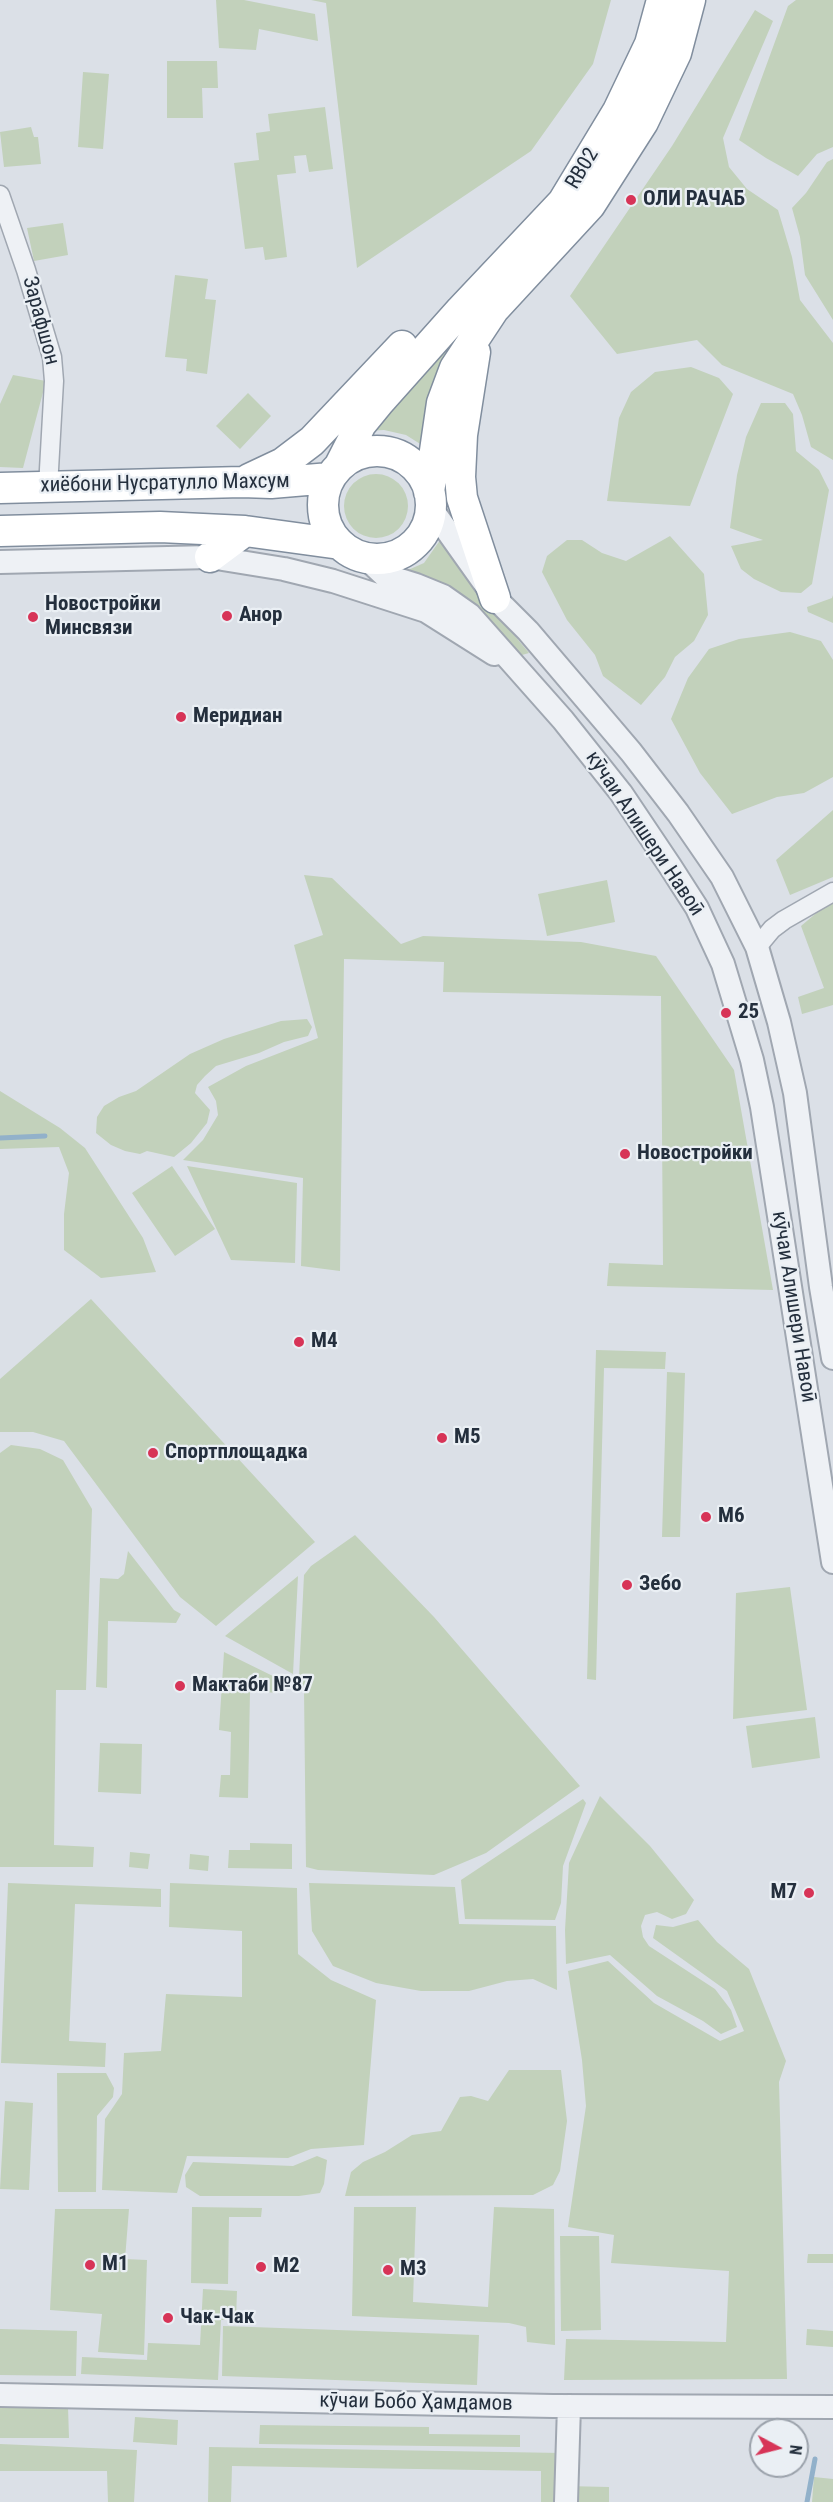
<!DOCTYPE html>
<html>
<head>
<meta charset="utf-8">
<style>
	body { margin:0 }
	#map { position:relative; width:833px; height:2502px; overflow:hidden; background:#dbe0e7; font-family:"Roboto Condensed",sans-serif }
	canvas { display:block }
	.north { position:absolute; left:749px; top:2418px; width:60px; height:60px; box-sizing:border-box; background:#eaeff4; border:2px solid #9ba2ab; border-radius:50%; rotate:97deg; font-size:16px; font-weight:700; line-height:24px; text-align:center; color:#242f3d }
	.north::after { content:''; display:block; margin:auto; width:21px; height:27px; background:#d73457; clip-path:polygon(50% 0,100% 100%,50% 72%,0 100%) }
</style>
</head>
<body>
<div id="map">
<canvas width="833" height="2502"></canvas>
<div class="north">N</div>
</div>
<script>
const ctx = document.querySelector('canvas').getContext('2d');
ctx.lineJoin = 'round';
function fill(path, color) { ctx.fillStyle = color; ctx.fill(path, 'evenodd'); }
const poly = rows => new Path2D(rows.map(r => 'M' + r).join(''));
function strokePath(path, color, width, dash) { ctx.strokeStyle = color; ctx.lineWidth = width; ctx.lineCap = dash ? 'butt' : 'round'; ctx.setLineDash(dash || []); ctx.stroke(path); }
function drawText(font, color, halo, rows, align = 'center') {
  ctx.font = font + ' "Roboto Condensed",sans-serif'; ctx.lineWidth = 4.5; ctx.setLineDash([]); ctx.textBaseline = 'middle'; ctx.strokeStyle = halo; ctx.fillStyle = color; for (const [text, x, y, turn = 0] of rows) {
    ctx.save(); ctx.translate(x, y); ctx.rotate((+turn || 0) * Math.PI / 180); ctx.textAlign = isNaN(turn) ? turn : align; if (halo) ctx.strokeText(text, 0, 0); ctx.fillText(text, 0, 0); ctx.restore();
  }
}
const green = poly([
	[216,0,244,0,315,14,318,41,259,29,256,50,219,48],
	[311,0,611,0,593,64,531,151,357,268,326,3],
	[796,0,833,0,833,147,817,154,798,176,766,158,739,140,788,6],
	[755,10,773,21,723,138,729,167,747,189,778,210,792,257,800,300,833,343,833,460,811,447,802,415,793,394,722,365,697,340,617,354,570,296,672,146],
	[167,61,217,61,218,88,202,88,203,118,167,118],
	[83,72,109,74,103,149,78,147],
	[325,107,333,169,309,172,306,155,294,156,296,173,277,175,287,257,265,260,263,247,245,249,234,163,259,160,256,133,270,131,268,114],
	[31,127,34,137,38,137,41,164,4,167,0,132],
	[833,159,833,320,805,275,800,237,792,208,806,193,827,162],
	[63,223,68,255,34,261,27,228],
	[175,275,208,279,205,299,216,300,207,374,186,371,187,359,165,357],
	[481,307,425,447,406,435,384,430,365,431],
	[691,367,719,378,733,394,690,506,607,501,619,418,631,392,655,372],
	[13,375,46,381,23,468,0,467,0,404],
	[248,393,271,416,240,449,216,426],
	[761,403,785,403,793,414,796,451,819,470,829,490,812,584,801,593,781,592,754,579,741,569,731,546,763,540,730,528,737,475,746,437],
	'344 506a32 32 0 1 1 64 0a32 32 0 1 1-64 0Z',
	[443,536,476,589,529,653,522,655,492,624,439,583,408,570,424,563],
	[670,536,704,574,708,615,694,641,675,657,665,677,641,705,603,676,595,655,567,620,542,572,547,556,567,540,582,540,602,553,626,561],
	[833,595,833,623,808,612,807,607,832,598],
	[790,632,821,641,833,660,833,777,804,793,777,797,732,814,700,773,671,719,688,678,709,649,739,639],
	[833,810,833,877,790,895,776,860],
	[304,875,332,878,401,944,423,936,581,942,656,956,734,1070,773,1290,607,1286,609,1263,663,1265,661,996,443,992,444,962,344,959,340,1271,301,1266,303,1178,183,1160,203,1140,218,1115,216,1101,208,1087,246,1066,318,1038,294,945,323,935],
	[607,880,615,922,547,936,538,894],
	[833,899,833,1005,802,1014,798,997,824,988,801,926],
	[307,1019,312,1027,308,1036,284,1042,259,1053,216,1066,205,1076,197,1085,195,1093,210,1110,207,1123,191,1143,174,1157,147,1151,140,1154,125,1151,111,1145,96,1133,97,1117,104,1106,119,1097,136,1091,190,1054,224,1039,281,1021],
	[0,1091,60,1128,85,1148,143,1238,156,1272,101,1278,64,1250,64,1214,69,1173,59,1147,0,1149],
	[172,1166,215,1229,175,1256,132,1193],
	[187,1166,297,1183,295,1263,231,1260],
	[91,1299,315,1542,216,1626,180,1597,64,1441,33,1432,0,1432,0,1379],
	[596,1350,666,1352,665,1369,604,1368,596,1680,587,1679],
	[667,1372,685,1373,680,1537,662,1537],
	[11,1445,40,1449,63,1460,92,1509,86,1690,56,1690,54,1845,94,1847,93,1867,0,1867,0,1453],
	[355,1535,434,1617,580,1786,486,1853,434,1875,318,1870,306,1867,304,1689,299,1677,304,1575,311,1566],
	[128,1551,174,1610,181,1614,176,1623,108,1621,107,1688,96,1687,100,1578,118,1579,124,1574],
	[298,1576,293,1674,225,1636],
	[790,1587,807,1710,733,1719,736,1593],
	[224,1652,281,1680,278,1693,250,1691,248,1798,219,1797,221,1775,230,1775,231,1732,219,1730],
	[815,1717,820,1758,752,1768,746,1726],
	[100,1743,142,1744,141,1794,98,1792],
	[600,1796,650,1846,694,1900,686,1914,672,1919,657,1912,645,1915,641,1926,643,1937,649,1946,715,1989,731,2010,737,2027,721,2034,703,2021,657,1996,610,1955,566,1964,565,1930,569,1863],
	[583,1799,586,1803,563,1866,561,1903,555,1920,465,1919,461,1880],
	[250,1843,292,1844,292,1869,228,1868,229,1850,250,1850],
	[130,1852,150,1854,148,1869,129,1867],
	[190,1854,209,1856,208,1871,189,1869],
	[8,1883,161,1889,161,1907,75,1904,69,2041,106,2043,105,2067,1,2063],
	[170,1883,297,1888,298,1954,331,1980,376,2000,364,2145,311,2149,288,2158,187,2156,177,2193,102,2190,105,2119,122,2094,124,2053,161,2051,166,1994,242,1997,242,1931,169,1927],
	[309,1883,455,1887,459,1924,556,1926,557,1990,533,1979,507,1981,469,1991,421,1991,376,1983,333,1966,312,1931],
	[698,1920,717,1942,749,1969,786,2061,779,2082,787,2379,564,2380,566,2339,726,2342,729,2271,611,2263,614,2235,568,2227,586,2106,582,2060,568,1971,608,1961,654,2003,720,2041,744,2031,727,1991,653,1938,656,1925,673,1927],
	[509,2070,561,2070,567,2121,560,2171,553,2185,533,2195,345,2196,351,2172,363,2162,385,2152,412,2135,441,2131,460,2097,471,2096,488,2101],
	[57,2073,106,2073,114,2088,113,2097,97,2116,96,2192,58,2192],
	[5,2101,33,2103,29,2190,0,2189],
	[317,2156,327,2160,324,2184,320,2193,299,2196,200,2196,186,2187,185,2175,193,2162,293,2166],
	[192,2207,262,2208,261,2217,229,2217,228,2284,191,2283],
	[354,2207,416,2207,413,2302,488,2307,494,2207,554,2209,555,2345,527,2342,526,2327,509,2323,352,2316],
	[55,2209,129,2209,125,2259,147,2260,144,2355,98,2352,102,2314,50,2310],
	[560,2236,599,2236,601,2330,561,2331],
	[808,2254,833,2254,833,2263,807,2263],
	[203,2289,237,2291,236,2320,221,2320,218,2380,81,2374,82,2357,147,2360,148,2343,200,2345],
	[223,2326,479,2335,477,2385,222,2376],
	[0,2329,77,2331,76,2376,0,2375],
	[807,2329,833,2331,833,2347,806,2345],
	[0,2407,68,2407,69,2438,0,2438],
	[135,2417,178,2420,177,2445,133,2442],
	[260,2425,429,2427,429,2434,520,2435,520,2447,259,2444],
	[0,2444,137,2450,134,2502,108,2502,107,2471,0,2471],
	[209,2447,562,2453,561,2502,541,2502,541,2471,232,2466,231,2502,208,2502],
	[814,2477,833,2479,833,2502,812,2502],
	[566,2486,609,2487,609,2502,567,2502]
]);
const stream = poly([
	[0,1138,45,1136],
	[807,2502,815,2459]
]);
const minor = poly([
	[0,195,26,270,52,357,54,381,48,487],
	[757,947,772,929,784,920,833,892]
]);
const tertiary = poly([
	[431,508,495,598,528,631,631,752,678,813,722,877,757,947,779,1022,795,1093,821,1287,833,1358],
	[366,558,384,575,416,585,443,596,470,615,563,720,621,793,670,866,697,908,723,964,752,1060,762,1107,833,1562],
	[0,562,210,557,284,569,333,581,426,611,494,654],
	[0,2395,553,2406,833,2407],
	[566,2502,569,2406]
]);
const trunk = poly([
	[475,352,462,435,460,477,462,498,495,598],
	'323 505a54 54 0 1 1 108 0a54 54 0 1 1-108 0Z',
	[340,465,361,424,379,402,461,310,563,202,618,111,650,44,662,0],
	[249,479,283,463,312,441,402,346],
	[0,488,242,482,271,483,330,478],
	[429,492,442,403,455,368,494,309,590,205,643,122,676,53,690,0],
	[0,531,160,527,245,531,340,544],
	[210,557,245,531]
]);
const markers = [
	[631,200,6,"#d73457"],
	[227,616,6,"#d73457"],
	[33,617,6,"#d73457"],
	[181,717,6,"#d73457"],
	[726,1013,6,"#d73457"],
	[625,1154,6,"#d73457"],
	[299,1342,6,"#d73457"],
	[442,1438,6,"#d73457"],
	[153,1453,6,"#d73457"],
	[706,1517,6,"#d73457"],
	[627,1585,6,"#d73457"],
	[180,1686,6,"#d73457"],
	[809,1893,6,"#d73457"],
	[90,2265,6,"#d73457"],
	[261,2267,6,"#d73457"],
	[388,2270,6,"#d73457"],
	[168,2318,6,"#d73457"]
];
const streetNames = [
	["RB02",583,169,-59],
	["Зарафшон",40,321,75],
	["хиёбони Нусратулло Махсум",165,484,-1],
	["кӯчаи Алишери Навоӣ",644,834,56],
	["кӯчаи Алишери Навоӣ",793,1307,81],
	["кӯчаи Бобо Ҳамдамов",416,2403,1]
];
const poiNames = [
	["ОЛИ РАЧАБ",643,200],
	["Новостройки",45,605],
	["Минсвязи",45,629],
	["Анор",239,616],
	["Меридиан",193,717],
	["25",738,1013],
	["Новостройки",637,1154],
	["М4",311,1342],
	["М5",454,1438],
	["Спортплощадка",165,1453],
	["М6",718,1517],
	["Зебо",639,1585],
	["Мактаби №87",192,1686],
	["М7",797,1893,"right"],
	["М1",102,2265],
	["М2",273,2267],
	["М3",400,2270],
	["Чак-Чак",180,2318]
];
fill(green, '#c2d1bb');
strokePath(stream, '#92b1ca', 5);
strokePath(minor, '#a0a7b1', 21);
strokePath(tertiary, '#a0a7b1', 26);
strokePath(trunk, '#818e9e', 33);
strokePath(minor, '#eef1f5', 18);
strokePath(tertiary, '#eef1f5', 22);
strokePath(trunk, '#fff', 30);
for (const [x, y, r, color] of markers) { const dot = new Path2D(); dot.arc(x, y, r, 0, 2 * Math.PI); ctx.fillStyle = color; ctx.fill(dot); strokePath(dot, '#eaeff4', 2); }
drawText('21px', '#242f3d', '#eaeff4', streetNames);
drawText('bold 21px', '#242f3d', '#eaeff4', poiNames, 'left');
</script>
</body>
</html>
